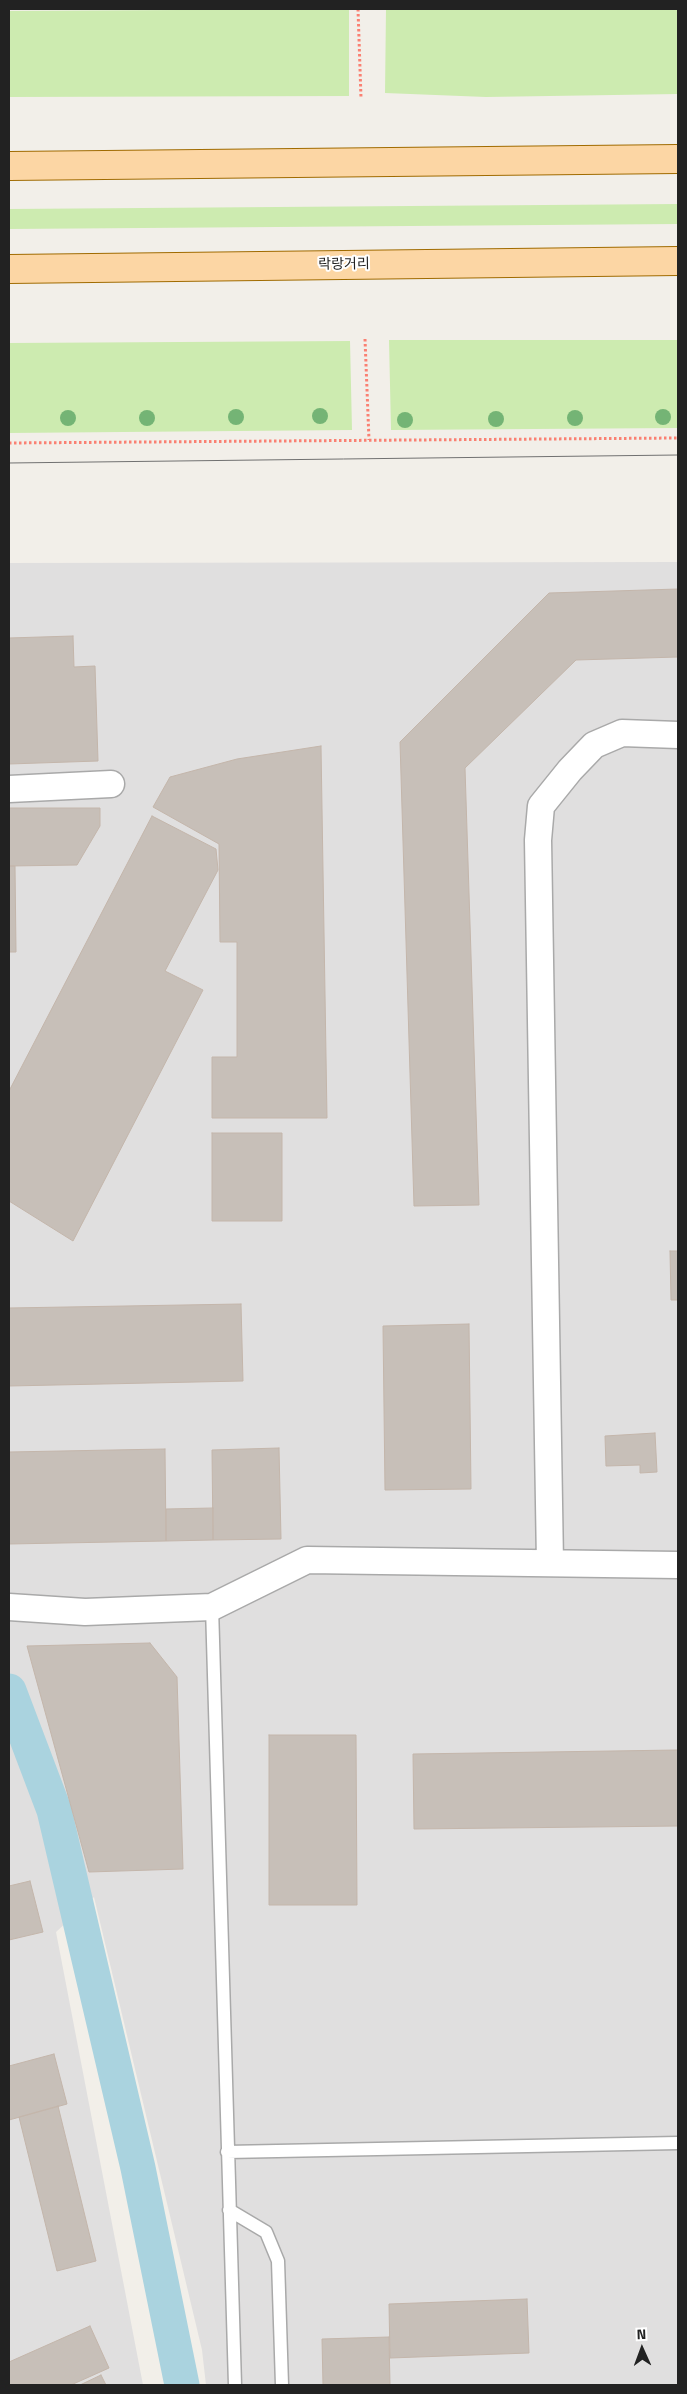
<!DOCTYPE html>
<html>
<head>
<meta charset="utf-8">
<style>
	body { margin:0 }
	#map { position:relative; width:687px; height:2394px; overflow:hidden; background:#f2efe9; font-family:"Titillium Web",sans-serif }
	canvas { display:block }
	.frame { position:absolute; inset:0; border:10px solid #222; pointer-events:none }
	.north { position:absolute; left:617px; top:2324px; width:50px; height:50px; -webkit-text-stroke:4px #fff; paint-order:stroke; rotate:358deg; font-size:14px; font-weight:700; line-height:20px; text-align:center; color:#222 }
	.north::after { content:''; display:block; margin:auto; width:18px; height:22px; background:#222; clip-path:polygon(50% 0,100% 100%,50% 72%,0 100%) }
</style>
</head>
<body>
<div id="map">
<canvas width="687" height="2394"></canvas>
<div class="frame"></div>
<div class="north">N</div>
</div>
<script>
const ctx = document.querySelector('canvas').getContext('2d');
ctx.lineJoin = 'round';
function fill(path, color) { ctx.fillStyle = color; ctx.fill(path, 'evenodd'); }
const poly = rows => new Path2D(rows.map(r => 'M' + r).join(''));
function strokePath(path, color, width, dash) { ctx.strokeStyle = color; ctx.lineWidth = width; ctx.lineCap = dash ? 'butt' : 'round'; ctx.setLineDash(dash || []); ctx.stroke(path); }
function drawText(font, color, halo, rows, align = 'center') {
  ctx.font = font + ' "Titillium Web","Noto Sans KR",sans-serif'; ctx.lineWidth = 4; ctx.setLineDash([]); ctx.textBaseline = 'middle'; ctx.strokeStyle = halo; ctx.fillStyle = color; for (const [text, x, y, turn = 0] of rows) {
    ctx.save(); ctx.translate(x, y); ctx.rotate((+turn || 0) * Math.PI / 180); ctx.textAlign = isNaN(turn) ? turn : align; if (halo) ctx.strokeText(text, 0, 0); ctx.fillText(text, 0, 0); ctx.restore();
  }
}
const residential = poly([
	[678,562,678,2385,206,2385,202,2350,94,1897,56,1932,143,2385,9,2385,9,563]
]);
const grass = poly([
	[349,9,349,96,9,97,9,11],
	[386,9,678,9,678,94,486,97,385,93],
	[678,204,678,224,9,229,9,209],
	[389,340,678,340,678,428,391,430],
	[350,341,352,430,9,433,9,343]
]);
const canal = poly([
	[9,1691,54,1810,138,2168,182,2385]
]);
const building = poly([
	[678,589,678,657,576,660,465,768,479,1205,414,1206,400,742,549,593,678,589],
	[73,636,74,667,95,666,98,761,9,764,9,638,73,636],
	[321,746,327,1118,212,1118,212,1057,237,1057,237,942,220,942,219,844,153,807,170,777,237,759,321,746],
	[9,808,100,808,100,826,77,865,9,866,9,808],
	[152,816,216,849,218,870,165,971,203,990,73,1241,9,1201,9,1091,152,816],
	[9,866,15,866,16,952,9,952,9,866],
	[212,1133,282,1133,282,1221,212,1221,212,1133],
	[670,1251,678,1251,678,1300,671,1300,670,1251],
	[241,1304,243,1381,9,1386,9,1308,241,1304],
	[469,1324,471,1489,385,1490,383,1326,469,1324],
	[655,1433,657,1472,640,1473,640,1465,606,1466,605,1436,655,1433],
	[279,1448,281,1539,213,1540,212,1450,279,1448],
	[165,1449,166,1541,9,1544,9,1452,165,1449],
	[213,1508,213,1540,166,1541,166,1509,213,1508],
	[150,1643,177,1677,183,1869,89,1872,27,1646,150,1643],
	[269,1735,356,1735,357,1905,269,1905,269,1735],
	[678,1750,678,1826,414,1829,413,1754,678,1750],
	[30,1881,43,1932,9,1940,9,1886,30,1881],
	[54,2054,67,2104,9,2120,9,2066,54,2054],
	[58,2106,96,2261,57,2271,19,2117,58,2106],
	[527,2299,529,2353,390,2358,389,2304,527,2299],
	[90,2326,109,2368,71,2385,9,2385,9,2362,90,2326],
	[389,2337,390,2385,323,2385,322,2339,389,2337],
	[101,2375,106,2385,80,2385,101,2375]
]);
const path = poly([
	[358,9,361,98],
	[365,339,369,440],
	[9,443,678,438]
]);
const lane = poly([
	[212,1607,235,2385],
	[227,2152,678,2143],
	[229,2210,266,2232,278,2261,282,2385]
]);
const street = poly([
	[9,789,111,784],
	[550,1563,538,840,541,806,570,770,594,745,622,733,678,735],
	[9,1607,85,1612,212,1607,307,1560,678,1565]
]);
const primary = poly([
	[9,166,678,159],
	[9,269,678,261]
]);
const tram = poly([
	[9,463,678,455]
]);
const trees = [
	[320,416],
	[236,417],
	[663,417],
	[68,418],
	[147,418],
	[575,418],
	[496,419],
	[405,420]
];
const streetNames = [
	["락랑거리",344,265,-1]
];
fill(residential, '#e0dfdf');
fill(grass, '#cdebb0');
strokePath(canal, '#aad3df', 35);
fill(building, '#c7bfb8');
strokePath(building, '#c4b6ab', 1);
strokePath(lane, '#a9a9a9', 15);
strokePath(street, '#a9a9a9', 29);
strokePath(primary, '#a06b00', 30);
strokePath(path, '#fa8072', 3, [2.5, 2.5]);
strokePath(lane, '#fff', 12);
strokePath(street, '#fff', 26);
strokePath(primary, '#fcd6a4', 28);
strokePath(tram, '#707070', 1);
ctx.fillStyle = '#74b475';
for (const [x, y] of trees) { ctx.beginPath(); ctx.arc(x, y, 8, 0, 2 * Math.PI); ctx.fill(); }
drawText('14px', '#222', '#fff', streetNames);
</script>
</body>
</html>
